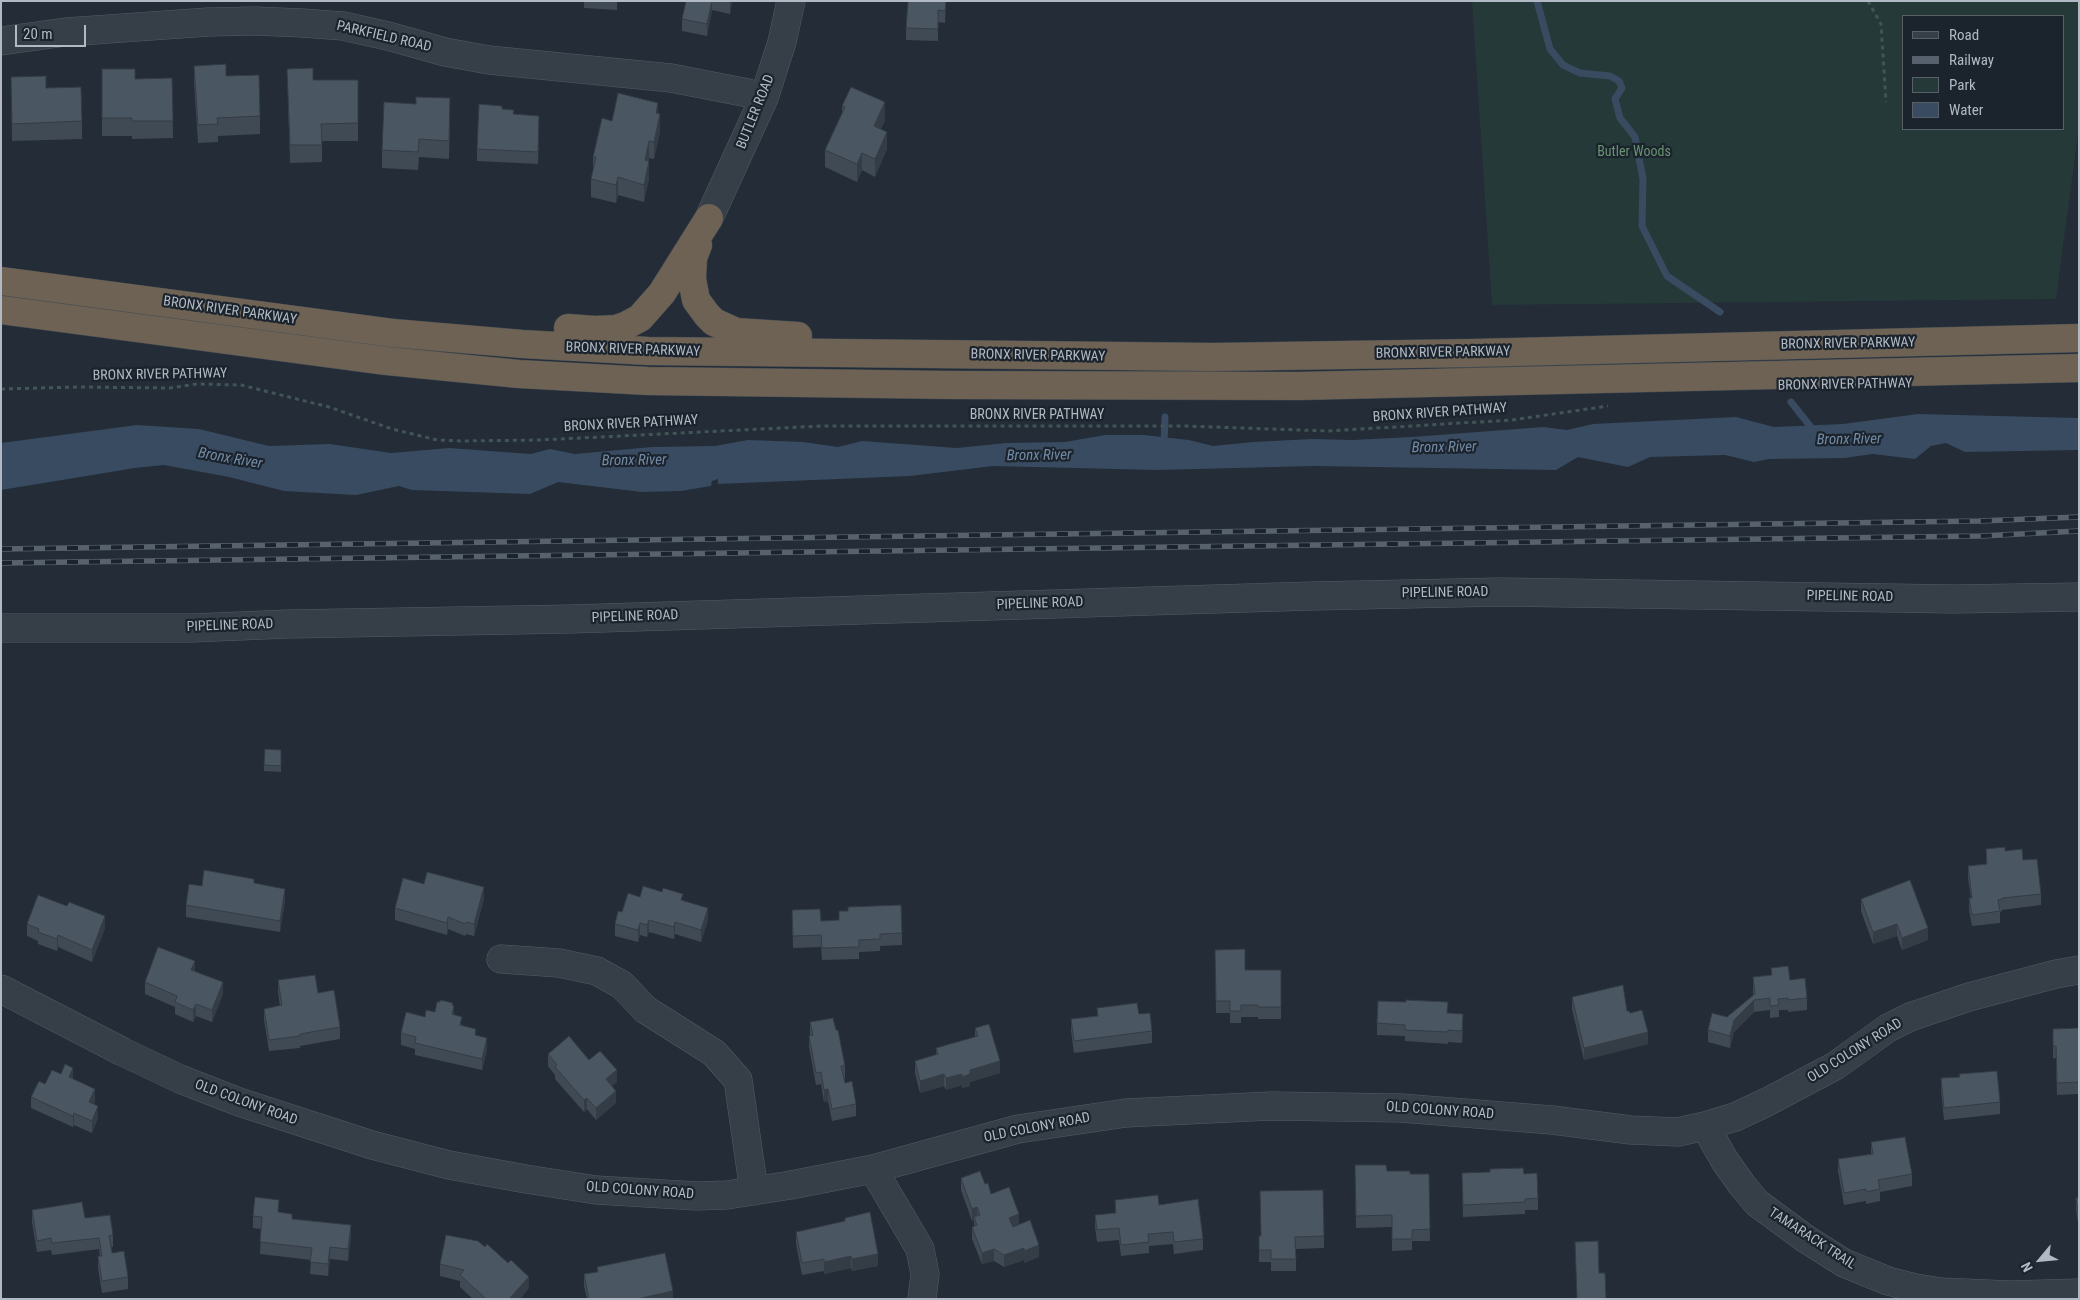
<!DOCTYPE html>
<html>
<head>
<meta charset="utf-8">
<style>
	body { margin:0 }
	#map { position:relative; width:2080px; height:1300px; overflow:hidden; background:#232c37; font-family:"Roboto Condensed",sans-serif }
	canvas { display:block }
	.frame { position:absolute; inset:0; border:2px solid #b1b9c4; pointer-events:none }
	.legend { position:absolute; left:1902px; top:15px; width:162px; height:115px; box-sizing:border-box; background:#1b232c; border:1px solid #575f69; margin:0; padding:6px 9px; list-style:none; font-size:15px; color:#b1b9c4 }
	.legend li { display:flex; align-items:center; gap:10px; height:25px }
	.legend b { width:25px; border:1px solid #575f69 }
	.north { position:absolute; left:2015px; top:1235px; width:50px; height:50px; -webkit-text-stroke:4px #1b232c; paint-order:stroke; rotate:242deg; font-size:14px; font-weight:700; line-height:20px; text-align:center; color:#b1b9c4 }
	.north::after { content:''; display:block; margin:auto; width:18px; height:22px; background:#b1b9c4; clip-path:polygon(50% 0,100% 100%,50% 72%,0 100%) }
	.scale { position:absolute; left:15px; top:25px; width:71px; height:22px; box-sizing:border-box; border:2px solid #b1b9c4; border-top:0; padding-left:6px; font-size:15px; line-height:18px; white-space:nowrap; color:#b1b9c4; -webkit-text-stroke:4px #1b232c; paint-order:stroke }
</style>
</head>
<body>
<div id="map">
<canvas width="2080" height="1300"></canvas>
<div class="frame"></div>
<ul class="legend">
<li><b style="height:6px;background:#363e48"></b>Road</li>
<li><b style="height:6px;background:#58626e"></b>Railway</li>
<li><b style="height:14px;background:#253939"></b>Park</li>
<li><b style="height:14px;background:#394b60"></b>Water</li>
</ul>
<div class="north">N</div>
<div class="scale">20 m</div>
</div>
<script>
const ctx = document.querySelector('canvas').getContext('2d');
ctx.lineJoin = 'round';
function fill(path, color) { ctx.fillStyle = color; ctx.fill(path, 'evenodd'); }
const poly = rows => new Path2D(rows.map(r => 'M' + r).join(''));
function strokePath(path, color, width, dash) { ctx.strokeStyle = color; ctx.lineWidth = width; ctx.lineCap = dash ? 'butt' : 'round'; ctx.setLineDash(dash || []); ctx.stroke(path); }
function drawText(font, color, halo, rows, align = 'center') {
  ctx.font = font + ' "Roboto Condensed",sans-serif'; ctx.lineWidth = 4.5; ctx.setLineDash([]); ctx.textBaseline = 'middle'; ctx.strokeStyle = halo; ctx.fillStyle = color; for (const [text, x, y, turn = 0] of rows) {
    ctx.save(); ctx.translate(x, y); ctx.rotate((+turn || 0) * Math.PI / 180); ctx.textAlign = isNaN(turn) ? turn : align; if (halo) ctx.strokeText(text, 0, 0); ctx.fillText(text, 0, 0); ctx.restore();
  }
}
const green = poly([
	[1472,1,2079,1,2079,127,2056,299,1492,305],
	[1904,16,2064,16,2064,129,1904,129]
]);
const water = poly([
	[1918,414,2079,418,2079,450,1965,452,1946,443,1931,446,1915,459,1873,454,1844,458,1769,459,1754,462,1725,455,1650,457,1628,467,1578,457,1556,470,1314,466,1157,470,993,466,910,476,718,484,718,479,712,481,711,486,681,491,642,492,558,482,530,494,412,490,399,486,356,495,284,491,229,477,164,465,135,468,1,490,1,443,137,425,199,429,269,446,330,444,391,453,449,448,531,454,550,449,575,454,652,447,715,446,748,440,803,442,838,447,862,441,957,448,1006,443,1065,442,1105,435,1144,435,1189,440,1213,446,1253,442,1312,439,1353,440,1412,437,1543,427,1567,430,1593,424,1736,417,1774,427,1843,424]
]);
const stream = poly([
	[1537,1,1550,49,1563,65,1580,73,1610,76,1619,81,1622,88,1615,99,1620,118,1635,137,1643,179,1642,226,1667,276,1720,312],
	[1791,402,1814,431],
	[1164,444,1165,417]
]);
const path = poly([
	[1868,1,1881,24,1886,102],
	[1,389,78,387,170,388,197,384,241,385,329,407,392,429,437,440,463,441,540,440,822,426,1185,426,1328,431,1512,420,1608,406]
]);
const minor = poly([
	[1,41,66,32,208,22,255,21,302,23,343,26,388,36,445,52,489,60,671,78,748,93,764,98],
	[709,218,764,98,782,42,791,1],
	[1,628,192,628,288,624,571,619,1312,596,1501,592,1955,599,2079,597],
	[501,959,559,963,597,971,622,985,646,1010,714,1053,738,1080,754,1191],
	[1,989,123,1052,180,1079,239,1102,372,1145,449,1165,526,1179,596,1190,697,1196,727,1195,791,1185,873,1169,1018,1129,1126,1113,1271,1106,1401,1108,1552,1120,1631,1130,1678,1132,1705,1126,1735,1117,1767,1102,1835,1066,1888,1028,1910,1017,1969,997,2056,974,2079,970],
	[1705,1126,1725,1161,1742,1185,1757,1203,1806,1239,1844,1263,1888,1281,1916,1288,1941,1292,2010,1295,2079,1293],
	[873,1169,920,1249,925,1274,922,1299]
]);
const highway = poly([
	[698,245,693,258,692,279,696,300,707,315,714,322,736,332,798,336],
	[1,281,393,333,522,344,648,351,1214,357,1473,353,2079,338],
	[1,310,387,361,519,374,648,381,952,385,1299,386,2079,368],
	[568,328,595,330,616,329,625,326,640,318,662,293,709,218]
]);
const rail = poly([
	[1,549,1979,521,2079,517],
	[1,563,1981,536,2079,531]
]);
const wall = poly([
	[584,1,617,1,617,10,584,8],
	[686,1,732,1,730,14,712,10,707,36,682,31,682,19],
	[946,1,945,23,938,22,938,41,906,40,906,28],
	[194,66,226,76,260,116,260,134,218,136,218,142,198,143,194,83],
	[102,69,135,79,172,78,173,138,132,139,132,136,102,136],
	[287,69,313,80,358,80,358,141,322,141,322,162,290,163],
	[11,77,46,88,82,121,82,139,12,141],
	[842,106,885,120,881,129,887,149,875,177,862,170,857,182,825,167,825,150,842,113],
	[502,109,514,114,539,128,538,164,477,161,477,149],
	[658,114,660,132,654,159,649,158,649,179,644,202,618,195,616,203,591,197,591,179,593,170,593,157,612,121],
	[450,116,449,159,419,157,418,170,382,168,382,150],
	[281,750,281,772,264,771,264,765],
	[1986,849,2005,851,2023,860,2041,894,2041,905,2002,910,2002,911,2000,912,2000,923,1972,926,1969,910,1969,898,1971,898,1968,878,1968,866,1986,864],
	[254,883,285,901,280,932,186,917,186,905,202,886],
	[424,884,484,899,474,936,466,934,465,936,448,929,447,935,395,920,395,908],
	[640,897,683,901,708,920,701,942,675,934,674,939,649,932,647,937,640,935,638,942,615,936,615,924,622,912],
	[1861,899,1928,940,1902,950,1897,936,1873,944,1861,911],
	[792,910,821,921,839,920,839,911,902,933,902,945,880,946,880,951,859,952,859,959,822,960,821,947,793,948],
	[27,924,105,928,92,962,58,947,57,951,38,944,38,941,27,936],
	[1215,950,1245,970,1281,970,1281,1019,1258,1019,1258,1017,1241,1017,1241,1023,1230,1023,1230,1013,1216,1013],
	[1771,968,1790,980,1807,998,1807,1010,1788,1012,1788,1010,1779,1010,1779,1017,1770,1018,1770,1010,1754,1012,1734,1032,1730,1048,1708,1042,1708,1030,1727,1017,1753,995,1753,977,1771,975],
	[195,971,223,994,212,1022,196,1016,193,1022,175,1014,175,1007,145,994,145,982],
	[278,980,318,993,340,1027,340,1039,300,1046,300,1048,269,1051,264,1020,264,1009,280,1006,278,992],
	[1572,997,1627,1011,1630,1013,1648,1044,1584,1060,1572,1009],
	[453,1005,454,1015,462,1025,476,1035,487,1050,482,1070,415,1055,415,1049,401,1045,401,1033,435,1012],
	[1097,1008,1152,1031,1152,1043,1074,1053,1071,1031,1071,1019,1097,1016],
	[1448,1013,1463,1026,1462,1043,1448,1042,1448,1044,1405,1041,1405,1036,1377,1035,1377,1023],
	[810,1022,836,1030,845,1066,845,1078,844,1078,845,1083,856,1104,856,1116,832,1121,828,1101,824,1102,821,1084,816,1085,809,1047,809,1036,810,1035],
	[975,1028,1000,1073,970,1082,970,1086,962,1088,962,1085,946,1090,944,1086,920,1093,915,1073,915,1061,936,1055,936,1048,975,1037],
	[2079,1028,2079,1094,2057,1095,2056,1058,2053,1058,2053,1029],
	[548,1054,589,1060,617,1082,612,1086,616,1103,596,1120,587,1109,584,1112,555,1079,555,1075,548,1066],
	[61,1074,73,1079,95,1101,94,1104,98,1118,92,1133,74,1125,73,1127,31,1108,31,1097,45,1084],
	[1941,1078,2000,1102,2000,1114,1944,1120,1941,1090],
	[1871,1142,1912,1174,1912,1186,1880,1192,1880,1201,1866,1204,1866,1201,1844,1205,1838,1171,1838,1159,1871,1154],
	[1355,1165,1387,1171,1410,1174,1429,1174,1430,1241,1412,1241,1412,1250,1392,1251,1392,1227,1356,1228],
	[1462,1173,1524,1174,1538,1198,1538,1210,1525,1210,1525,1214,1463,1217],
	[961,1178,985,1184,991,1194,1019,1224,1039,1257,1024,1263,1024,1260,1004,1267,994,1261,982,1264,972,1239,972,1227,974,1226,974,1220,972,1221,961,1190],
	[2076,1198,2079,1198,2079,1229,2076,1210],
	[1115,1200,1159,1205,1203,1239,1203,1250,1174,1254,1173,1244,1149,1246,1149,1253,1121,1256,1119,1240,1097,1242,1095,1227,1095,1215,1115,1213],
	[32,1210,85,1218,113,1235,113,1247,111,1247,112,1253,128,1277,128,1289,102,1293,98,1268,98,1256,100,1256,99,1249,52,1255,51,1250,37,1252,32,1222],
	[279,1212,292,1219,351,1237,348,1261,330,1259,328,1276,310,1274,311,1260,260,1254,261,1229,253,1228,253,1216],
	[845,1218,878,1266,852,1271,851,1268,824,1274,824,1271,802,1275,796,1244,796,1232,845,1221],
	[446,1235,529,1288,520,1299,473,1299,460,1287,460,1281,440,1276,440,1264],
	[1259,1236,1324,1236,1324,1248,1296,1249,1296,1271,1271,1271,1271,1262,1259,1262],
	[597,1267,673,1299,587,1299,584,1286,584,1274,597,1272]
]);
const shadedWall = poly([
	[712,1,712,10,707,36,707,24],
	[730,1,732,1,730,14],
	[450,98,450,116,449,159,449,141],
	[885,102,885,120,874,143,874,126],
	[658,103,658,120,656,113],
	[660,114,660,132,654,159,654,142],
	[539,116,539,128,538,164,538,152],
	[887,132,887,149,875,177,875,159],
	[649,141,649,158,645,177,645,160],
	[862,153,862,170,857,182,857,164],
	[649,161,649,179,644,202,644,185],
	[618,177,618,195,616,203,616,185],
	[484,887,484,899,474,936,474,924],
	[285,889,285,901,280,932,280,921],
	[708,908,708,920,701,942,701,930],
	[105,916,105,928,92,962,92,950],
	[448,917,448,929,447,935,447,923],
	[649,920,649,932,647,937,647,925],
	[675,922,675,934,674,939,674,927],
	[640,923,640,935,638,942,638,930],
	[1897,924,1897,936,1873,944,1873,932],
	[1928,928,1928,940,1902,950,1902,938],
	[58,935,58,947,57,951,57,939],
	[195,961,195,973,191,970],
	[223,982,223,994,212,1022,212,1010],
	[1754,1000,1754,1012,1734,1032,1730,1048,1730,1036,1734,1020],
	[196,1004,196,1016,193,1022,193,1010],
	[1463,1014,1463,1026,1462,1043,1462,1031],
	[1648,1032,1648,1044,1584,1060,1584,1048],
	[487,1038,487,1050,482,1070,482,1059],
	[1000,1061,1000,1073,970,1082,970,1086,962,1088,962,1077,970,1070],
	[73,1068,73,1080,69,1077],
	[617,1070,617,1082,606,1091,606,1079],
	[944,1074,944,1086,920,1093,920,1081],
	[962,1074,962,1085,946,1090,946,1078],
	[95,1089,95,1101,89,1114,89,1102],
	[828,1089,828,1101,824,1102,824,1090],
	[616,1091,616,1103,596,1120,596,1108],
	[587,1098,587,1109,584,1112,584,1100],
	[98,1106,98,1118,92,1133,92,1121],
	[74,1113,74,1125,73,1127,73,1116],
	[977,1207,977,1219,974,1217,974,1220,972,1221,972,1209],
	[1019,1214,1019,1226,1009,1230,1009,1218],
	[351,1225,351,1237,348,1261,348,1249],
	[1039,1245,1039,1257,1024,1263,1024,1251],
	[330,1247,330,1259,328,1276,328,1264],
	[1024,1248,1024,1260,1004,1267,1004,1255],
	[994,1249,994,1261,982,1264,982,1253],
	[878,1254,878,1266,852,1271,852,1259],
	[851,1256,851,1268,824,1274,824,1262],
	[529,1277,529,1288,520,1299,509,1299],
	[673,1291,673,1299,636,1299,636,1298]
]);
const building = poly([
	[686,1,712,1,707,24,682,19,686,1],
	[908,1,946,1,945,11,938,10,938,29,906,28,908,1],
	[226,64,226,76,259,75,260,116,217,118,218,124,198,125,194,66,226,64],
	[313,68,313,80,358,80,358,123,321,124,322,145,290,145,287,69,313,68],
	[102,69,135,69,135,79,172,78,173,121,132,121,132,118,102,118,102,69],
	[46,76,46,88,81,87,82,121,12,124,11,77,46,76],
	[851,87,885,102,874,126,887,132,875,159,862,153,857,164,825,150,845,107,842,106,851,87],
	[618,93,658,103,656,113,660,114,654,142,649,141,645,160,649,161,644,185,618,177,616,185,591,179,596,157,593,157,602,118,612,121,618,93],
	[416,97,450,98,449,141,419,139,418,152,382,150,384,102,416,104,416,97],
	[479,104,502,106,502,109,514,110,513,114,539,116,538,152,477,149,479,104],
	[265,749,281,750,281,766,264,765,265,749],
	[2005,847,2005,851,2022,849,2023,860,2037,859,2041,894,2002,898,2002,899,1998,900,2000,911,1972,915,1969,898,1972,898,1968,866,1987,864,1986,849,2005,847],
	[204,870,254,879,254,883,285,889,280,921,186,905,189,884,202,886,204,870],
	[427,872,484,887,474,924,466,922,465,924,448,917,447,923,395,908,403,878,424,884,427,872],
	[1910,880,1928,928,1902,938,1897,924,1873,932,1861,899,1910,880],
	[643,886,662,892,663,888,683,894,681,900,708,908,701,930,675,922,674,927,649,920,647,925,640,923,638,930,615,924,618,911,622,912,628,893,640,897,643,886],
	[38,895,67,906,69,902,105,916,92,950,58,935,57,939,38,932,39,929,27,924,38,895],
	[901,905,902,933,880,934,880,939,859,940,859,947,822,948,821,935,793,936,792,910,820,909,821,921,839,920,839,911,848,911,848,907,901,905],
	[158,947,195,961,191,970,223,982,212,1010,196,1004,193,1010,175,1002,177,996,145,982,158,947],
	[1245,949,1245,970,1281,970,1281,1007,1258,1007,1258,1005,1241,1005,1241,1011,1230,1011,1230,1001,1216,1001,1215,950,1245,949],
	[1788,966,1790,980,1805,978,1807,998,1788,1000,1788,998,1778,999,1779,1005,1770,1006,1770,998,1754,1000,1734,1020,1730,1036,1708,1030,1712,1013,1727,1017,1755,994,1753,977,1772,975,1771,968,1788,966],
	[315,975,318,993,334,990,340,1027,300,1034,300,1036,269,1040,264,1009,282,1005,278,980,315,975],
	[1623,985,1627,1011,1629,1011,1630,1013,1642,1010,1648,1032,1584,1048,1572,997,1623,985],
	[440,1000,453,1003,452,1005,454,1006,452,1014,462,1017,460,1025,476,1029,475,1035,487,1038,482,1059,415,1043,416,1037,401,1033,406,1012,425,1017,426,1010,435,1012,437,1002,440,1002,440,1000],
	[1406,1000,1448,1002,1447,1013,1463,1014,1462,1031,1448,1030,1448,1032,1405,1030,1405,1025,1377,1023,1378,1001,1406,1002,1406,1000],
	[1137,1003,1139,1014,1150,1013,1152,1031,1074,1041,1071,1019,1098,1016,1097,1008,1137,1003],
	[833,1018,836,1030,838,1030,845,1066,841,1066,845,1083,852,1081,856,1104,832,1109,828,1089,824,1090,821,1072,816,1073,809,1036,813,1035,810,1022,833,1018],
	[989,1024,1000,1061,970,1070,970,1074,962,1077,962,1074,946,1078,944,1074,920,1081,915,1061,938,1054,936,1048,978,1036,975,1028,989,1024],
	[2079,1028,2079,1082,2057,1083,2056,1046,2053,1046,2053,1029,2079,1028],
	[569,1036,589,1060,600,1051,617,1070,606,1079,616,1091,596,1108,587,1098,584,1100,555,1067,557,1065,548,1054,569,1036],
	[65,1064,73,1068,69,1077,95,1089,89,1102,98,1106,92,1121,74,1113,73,1116,31,1097,39,1081,45,1084,52,1070,61,1074,65,1064],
	[1997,1071,2000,1102,1944,1108,1941,1078,1960,1077,1959,1074,1997,1071],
	[1905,1137,1912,1174,1878,1180,1880,1189,1866,1192,1866,1189,1844,1193,1838,1159,1873,1154,1871,1142,1905,1137],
	[1355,1165,1386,1165,1387,1171,1410,1171,1410,1174,1429,1174,1430,1229,1412,1230,1412,1239,1392,1239,1392,1215,1356,1216,1355,1165],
	[1523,1168,1524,1174,1537,1173,1538,1198,1525,1199,1525,1202,1463,1205,1462,1173,1490,1172,1490,1169,1523,1168],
	[980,1171,985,1184,988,1183,991,1194,1009,1187,1019,1214,1009,1218,1013,1227,1030,1220,1039,1245,1024,1251,1024,1248,1004,1255,994,1249,982,1253,972,1227,977,1225,974,1217,980,1215,977,1207,972,1209,961,1178,980,1171],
	[1323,1190,1324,1236,1295,1237,1296,1259,1271,1259,1271,1250,1259,1250,1259,1236,1261,1236,1260,1191,1323,1190],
	[1158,1195,1159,1205,1198,1199,1203,1239,1174,1242,1173,1232,1148,1234,1149,1242,1121,1245,1119,1228,1097,1230,1095,1215,1116,1213,1115,1200,1158,1195],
	[255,1197,279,1200,278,1212,292,1214,292,1219,351,1225,348,1249,330,1247,328,1264,310,1262,312,1248,260,1242,262,1217,253,1216,255,1197],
	[2076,1198,2079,1198,2079,1217,2076,1198],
	[82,1202,85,1218,110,1215,113,1235,109,1236,112,1253,124,1251,128,1277,102,1281,98,1256,102,1256,99,1238,52,1243,51,1238,37,1241,32,1210,82,1202],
	[870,1212,878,1254,852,1259,851,1256,824,1262,824,1259,802,1263,796,1232,845,1221,845,1218,870,1212],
	[446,1235,478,1241,485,1247,487,1244,508,1263,511,1260,529,1277,509,1299,486,1299,460,1275,464,1270,440,1264,446,1235],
	[1598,1241,1599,1273,1605,1273,1606,1299,1562,1299,1577,1298,1575,1242,1598,1241],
	[665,1253,673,1291,637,1299,589,1299,584,1274,598,1272,597,1267,665,1253]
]);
const streetNames = [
	["PARKFIELD ROAD",384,37,13],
	["BUTLER ROAD",756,112,-68],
	["BRONX RIVER PARKWAY",230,311,8],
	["BRONX RIVER PARKWAY",1848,344,-1],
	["BRONX RIVER PARKWAY",633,350,2],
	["BRONX RIVER PARKWAY",1443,353,-1],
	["BRONX RIVER PARKWAY",1038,356,1],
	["BRONX RIVER PATHWAY",160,375,-1],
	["BRONX RIVER PATHWAY",1845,385,-1],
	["BRONX RIVER PATHWAY",1440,413,-4],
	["BRONX RIVER PATHWAY",1037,415],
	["BRONX RIVER PATHWAY",631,424,-3],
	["PIPELINE ROAD",1445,593,-1],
	["PIPELINE ROAD",1850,597,1],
	["PIPELINE ROAD",1040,604,-2],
	["PIPELINE ROAD",635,617,-2],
	["PIPELINE ROAD",230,626,-2],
	["OLD COLONY ROAD",1855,1051,-32],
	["OLD COLONY ROAD",246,1103,20],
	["OLD COLONY ROAD",1440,1111,4],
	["OLD COLONY ROAD",1037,1128,-11],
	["OLD COLONY ROAD",640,1191,4],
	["TAMARACK TRAIL",1812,1239,33]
];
const parkNames = [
	["Butler Woods",1634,152]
];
const waterNames = [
	["Bronx River",1849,440,-1],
	["Bronx River",1444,448,-1],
	["Bronx River",1039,456,-1],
	["Bronx River",230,459,10],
	["Bronx River",634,461,-1]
];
fill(green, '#253939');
fill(water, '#394b60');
strokePath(stream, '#394b60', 7);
strokePath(minor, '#545c65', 29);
strokePath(highway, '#414952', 29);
strokePath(path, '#425456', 3, [4, 4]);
strokePath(minor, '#363e48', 28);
strokePath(highway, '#6d6253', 28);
strokePath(rail, '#58626e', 5.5);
strokePath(rail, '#1b232c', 4, [11]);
fill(wall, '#404a55');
fill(shadedWall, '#343c45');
fill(building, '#4b5663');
strokePath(building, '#343c45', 1);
drawText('14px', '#b1b9c4', '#1b232c', streetNames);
drawText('14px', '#6a9372', '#1b232c', parkNames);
drawText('italic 15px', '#738ba6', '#1b232c', waterNames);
</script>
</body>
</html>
